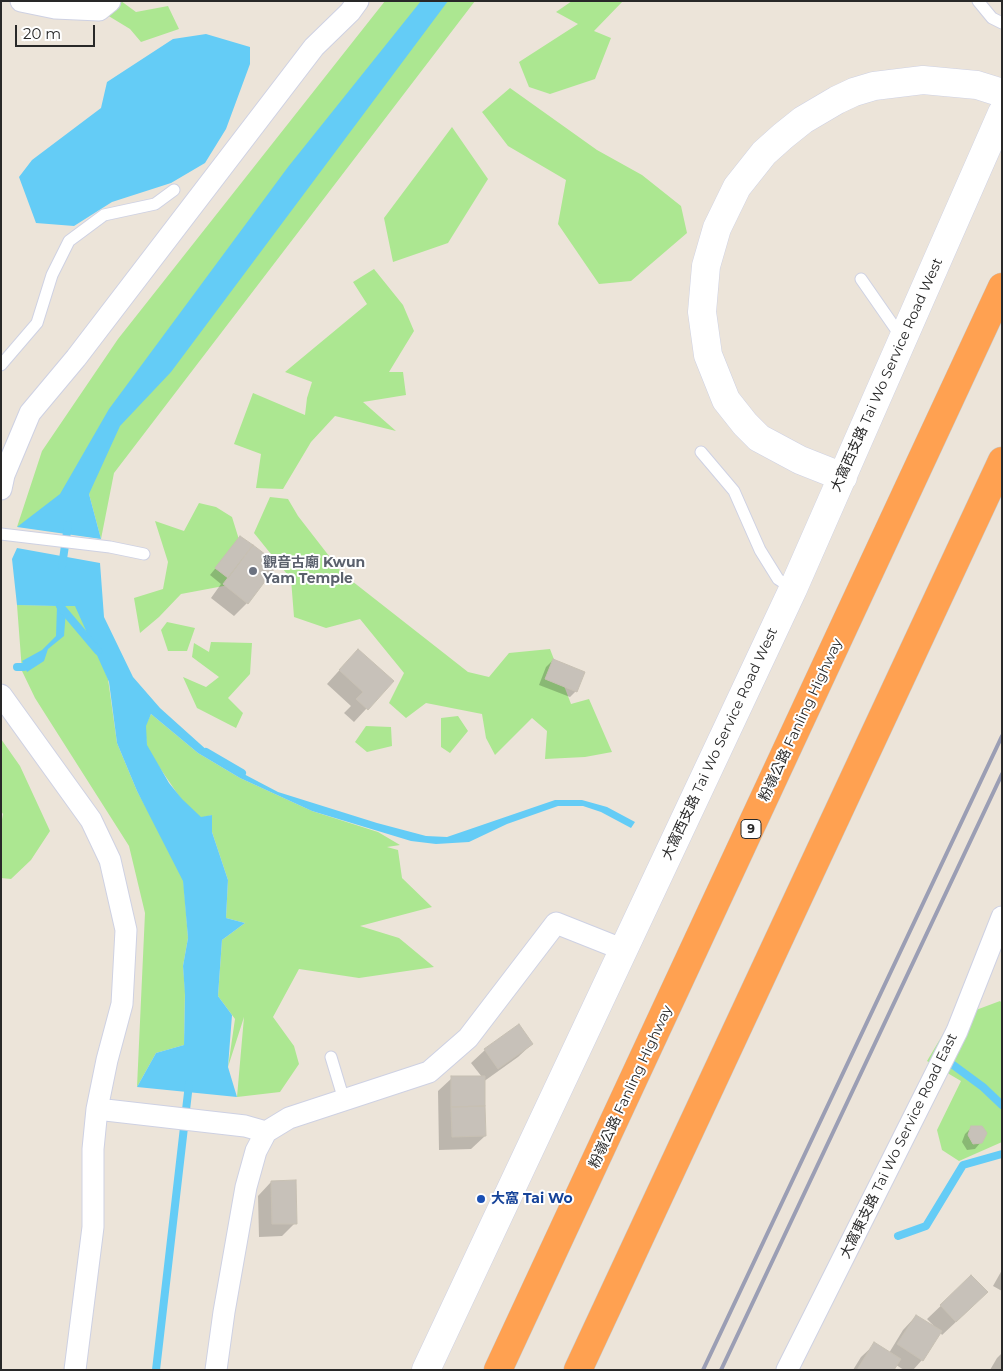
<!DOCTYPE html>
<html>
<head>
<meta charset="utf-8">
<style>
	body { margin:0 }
	#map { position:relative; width:1003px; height:1371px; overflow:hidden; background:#ece4d9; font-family:Montserrat,sans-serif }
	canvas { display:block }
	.frame { position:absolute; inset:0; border:2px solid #282828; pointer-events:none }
	.scale { position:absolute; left:15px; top:25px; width:80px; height:22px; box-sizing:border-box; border:2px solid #282828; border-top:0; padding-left:6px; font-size:15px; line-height:18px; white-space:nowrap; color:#282828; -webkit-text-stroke:4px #fff; paint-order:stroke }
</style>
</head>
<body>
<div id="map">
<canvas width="1003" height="1371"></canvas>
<div class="frame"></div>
<div class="scale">20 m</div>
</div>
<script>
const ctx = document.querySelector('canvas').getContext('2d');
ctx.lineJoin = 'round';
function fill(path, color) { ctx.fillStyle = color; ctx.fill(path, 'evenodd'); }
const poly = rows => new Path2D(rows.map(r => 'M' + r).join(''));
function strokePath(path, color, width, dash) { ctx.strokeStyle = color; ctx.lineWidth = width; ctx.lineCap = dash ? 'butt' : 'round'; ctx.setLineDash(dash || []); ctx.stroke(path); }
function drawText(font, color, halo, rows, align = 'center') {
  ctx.font = font + ' Montserrat,"Noto Sans TC",sans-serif'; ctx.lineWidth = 4; ctx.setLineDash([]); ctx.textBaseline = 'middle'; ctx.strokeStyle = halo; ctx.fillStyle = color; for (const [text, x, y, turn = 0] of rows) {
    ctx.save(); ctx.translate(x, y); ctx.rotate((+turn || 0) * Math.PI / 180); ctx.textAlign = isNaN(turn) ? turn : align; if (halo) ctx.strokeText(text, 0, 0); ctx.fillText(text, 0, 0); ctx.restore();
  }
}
const green = poly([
	[121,1,136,12,168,6,179,29,141,42,130,29,107,15],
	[385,1,475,1,114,473,101,539,89,494,17,527,42,451,118,339],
	[572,1,623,1,594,31,611,38,595,79,550,94,529,87,519,62,578,24,556,12],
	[510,88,597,150,642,175,681,206,687,233,631,281,599,284,558,224,566,180,508,146,482,112],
	[452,127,488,179,448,243,393,262,384,218],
	[374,269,403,305,414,331,389,372,403,372,406,395,363,402,396,431,335,416,311,442,283,489,256,488,261,454,234,444,253,393,305,415,307,398,312,382,285,372,367,304,353,282],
	[270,497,288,499,298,516,343,574,468,672,489,677,509,653,550,649,571,704,589,699,612,752,585,757,545,759,547,731,532,718,495,755,486,738,482,714,426,703,406,718,389,703,404,673,360,619,326,628,294,617,291,579,254,533],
	[199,503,216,507,232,517,241,546,245,582,181,594,159,617,140,633,134,598,163,589,168,562,155,521,184,531],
	[17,605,79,606,108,679,117,743,137,791,183,875,188,938,183,966,185,991,184,1045,156,1053,137,1087,145,913,129,846,35,698,22,671],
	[167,622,195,628,187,651,168,651,161,630],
	[211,642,252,643,250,674,228,698,243,713,236,728,197,708,183,677,206,687,219,677,192,657,194,643,209,652],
	[151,714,198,753,240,778,312,811,378,832,400,845,387,847,398,850,402,878,432,907,360,926,399,938,434,967,359,978,299,969,273,1017,294,1046,299,1064,280,1092,237,1097,244,1017,228,1067,235,1019,218,996,222,940,245,923,226,918,228,880,212,832,212,815,201,818,183,802,147,749,145,726],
	[458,716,468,731,450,753,441,747,441,718],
	[366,726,391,727,392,746,367,752,355,742],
	[1,739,20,766,50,831,31,860,11,879,1,878,1,825,3,814,1,811],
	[1000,1001,1002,1003,1002,1142,959,1161,942,1150,937,1130,961,1081,927,1061,952,1019]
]);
const water = poly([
	[421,1,448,1,171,372,120,426,89,494,101,539,17,527,60,494,109,409,288,167],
	[206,34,250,47,250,64,226,129,205,163,171,183,112,202,74,226,36,223,19,177,32,160,101,108,107,82,173,39],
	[17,548,100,563,104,617,133,677,160,708,219,761,278,792,377,823,426,836,447,837,555,800,582,800,607,807,635,822,631,828,601,812,583,806,558,806,507,824,469,842,436,844,411,841,312,811,240,778,198,753,151,714,146,726,147,745,169,783,182,799,201,817,212,815,212,832,228,880,226,918,245,923,222,940,218,996,232,1015,228,1067,237,1097,137,1087,156,1053,184,1045,185,995,183,966,188,938,183,881,137,791,117,743,109,682,75,606,65,606,66,610,64,636,48,649,44,661,27,672,22,661,42,650,56,636,57,606,17,605,12,559]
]);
const shadow = poly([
	[240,538,247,603,234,616,211,598,221,584,210,575],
	[553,660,576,691,570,697,539,685,546,667],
	[345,664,392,681,354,722,344,713,351,706,327,684],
	[532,1044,518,1057,483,1082,485,1136,471,1149,439,1150,438,1091,452,1078,482,1077,471,1063,485,1050],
	[972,1127,981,1142,975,1149,967,1150,962,1142,965,1134],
	[271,1182,295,1223,282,1236,259,1237,258,1196],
	[1002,1270,1002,1291,993,1286],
	[971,1277,973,1306,942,1335,940,1332,922,1360,913,1370,904,1370,896,1365,892,1370,853,1370,861,1357,875,1344,889,1353,903,1330,916,1316,934,1326,927,1319],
	[1002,1353,1002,1370,990,1370,997,1358]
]);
const stream = poly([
	[62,566,68,525],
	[60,606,98,651],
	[17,667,24,667,31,662],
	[206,752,242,773],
	[945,1059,983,1087,1002,1105],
	[898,1236,926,1226,963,1165,1002,1154],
	[156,1370,189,1084]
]);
const building = poly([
	[240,536,253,545,228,578,215,568,240,536],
	[253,545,278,564,248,604,223,584,253,545],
	[358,649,394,681,368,710,356,699,363,692,339,670,358,649],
	[553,659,585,672,577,692,545,679,553,659],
	[519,1024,533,1044,498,1069,484,1049,519,1024],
	[451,1076,485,1076,485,1106,451,1107,451,1076],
	[485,1106,486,1136,452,1137,451,1107,485,1106],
	[971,1126,982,1126,987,1133,982,1143,973,1144,968,1135,971,1126],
	[296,1180,297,1224,272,1224,271,1181,296,1180],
	[971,1275,988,1292,956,1322,940,1305,971,1275],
	[916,1315,942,1331,923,1361,897,1344,916,1315],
	[874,1342,901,1359,894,1370,857,1370,874,1342]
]);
const lane = poly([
	[978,1,992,18,1002,23],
	[861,279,902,338],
	[1,365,37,323,52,275,69,241,104,215,155,204,174,190],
	[701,452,734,491,760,550,778,579,793,589],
	[1,534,110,547,144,554],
	[331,1057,344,1100]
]);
const street = poly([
	[21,1,55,8,99,10,110,1],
	[1,489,4,475,30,413,76,358,314,47,350,12,358,1],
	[1,695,91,820,110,860,126,930,122,1004,107,1060,97,1109,93,1149,93,1227,75,1370],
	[97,1109,245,1126,266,1132],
	[216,1370,224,1312,246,1187,256,1151,266,1132,289,1118,429,1072,468,1038,556,923,624,950],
	[787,1370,957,1031,1002,917]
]);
const secondary = poly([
	[843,477,800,460,759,438,745,424,726,400,708,355,702,312,706,266,717,228,737,187,764,153,783,136,803,120,837,100,854,92,874,86,923,80,977,85,1002,93],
	[426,1370,793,589,1002,113]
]);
const highway = poly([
	[498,1370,1002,287],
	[578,1370,1002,461]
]);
const rail = poly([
	[703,1370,1002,736],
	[721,1370,1002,774]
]);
const markers = [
	[253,571,5,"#6b7280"],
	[481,1199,5,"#1a4fb4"]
];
const shields = [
	[751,829,20]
];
const shieldNames = [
	["9",751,829]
];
const streetNames = [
	["大窩西支路 Tai Wo Service Road West",887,375,-66],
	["粉嶺公路 Fanling Highway",801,720,-65],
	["大窩西支路 Tai Wo Service Road West",720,744,-65],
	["粉嶺公路 Fanling Highway",631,1087,-65],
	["大窩東支路 Tai Wo Service Road East",899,1146,-64]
];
const worshipNames = [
	["觀音古廟 Kwun",263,563],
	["Yam Temple",263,579]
];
const transitNames = [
	["大窩 Tai Wo",491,1199]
];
fill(green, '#ace791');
fill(water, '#64ccf6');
fill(shadow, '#0003');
strokePath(stream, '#64ccf6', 8);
fill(building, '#c7c1b9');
strokePath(building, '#c7c0b3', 1);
strokePath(lane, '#ced1e3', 13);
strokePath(street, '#ced1e3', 23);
strokePath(secondary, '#ced1e3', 29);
strokePath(highway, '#c7c7c7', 29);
strokePath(lane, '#fff', 11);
strokePath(street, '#fff', 21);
strokePath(secondary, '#fff', 28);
strokePath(highway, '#ffa151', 28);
strokePath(rail, '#9b9eb4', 4);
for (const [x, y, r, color] of markers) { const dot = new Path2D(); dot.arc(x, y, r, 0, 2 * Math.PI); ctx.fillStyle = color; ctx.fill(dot); strokePath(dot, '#fff', 2); }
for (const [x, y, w] of shields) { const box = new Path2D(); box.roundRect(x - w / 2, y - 9.5, w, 19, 4); ctx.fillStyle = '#fff'; ctx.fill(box); strokePath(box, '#282828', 1); }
drawText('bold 12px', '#282828', null, shieldNames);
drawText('14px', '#282828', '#fff', streetNames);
drawText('bold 14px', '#5b616d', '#fff', worshipNames, 'left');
drawText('bold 14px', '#164399', '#fff', transitNames, 'left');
</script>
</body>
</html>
